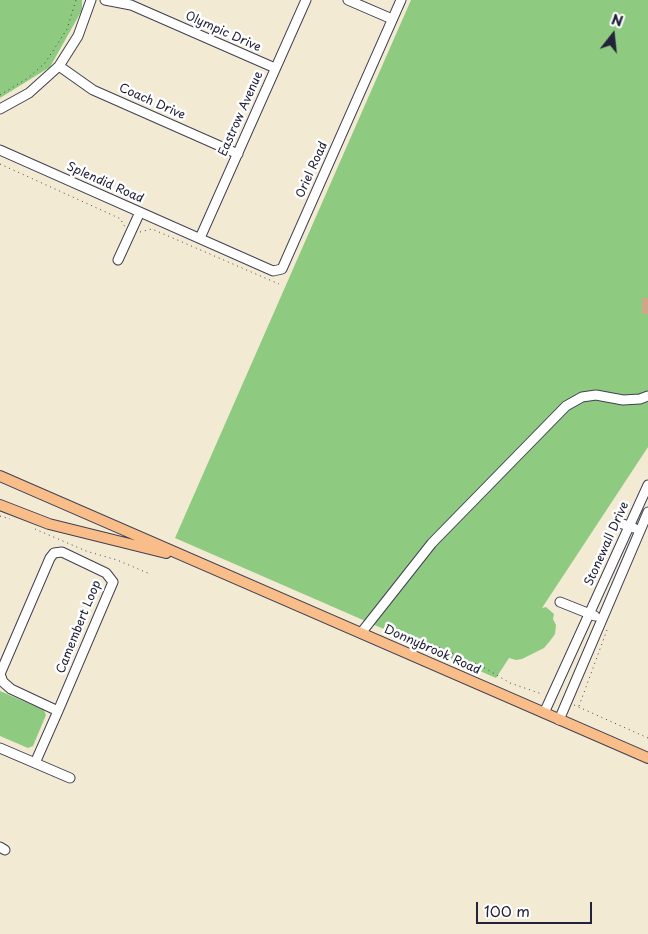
<!DOCTYPE html>
<html>
<head>
<meta charset="utf-8">
<style>
	body { margin:0 }
	#map { position:relative; width:648px; height:934px; overflow:hidden; background:#f3ead4; font-family:"Playpen Sans",sans-serif }
	canvas { display:block }
	.north { position:absolute; left:588px; top:10px; width:50px; height:50px; -webkit-text-stroke:4px #fff; paint-order:stroke; rotate:16deg; font-size:14px; font-weight:700; line-height:20px; text-align:center; color:#22223b }
	.north::after { content:''; display:block; margin:auto; width:18px; height:22px; background:#22223b; clip-path:polygon(50% 0,100% 100%,50% 72%,0 100%) }
	.scale { position:absolute; left:476px; top:902px; width:116px; height:22px; box-sizing:border-box; border:2px solid #22223b; border-top:0; padding-left:6px; font-size:15px; line-height:18px; white-space:nowrap; color:#22223b; -webkit-text-stroke:4px #fff; paint-order:stroke }
</style>
</head>
<body>
<div id="map">
<canvas width="648" height="934"></canvas>
<div class="north">N</div>
<div class="scale">100 m</div>
</div>
<script>
const ctx = document.querySelector('canvas').getContext('2d');
ctx.lineJoin = 'round';
function fill(path, color) { ctx.fillStyle = color; ctx.fill(path, 'evenodd'); }
const poly = rows => new Path2D(rows.map(r => 'M' + r).join(''));
function strokePath(path, color, width, dash) { ctx.strokeStyle = color; ctx.lineWidth = width; ctx.lineCap = dash ? 'butt' : 'round'; ctx.setLineDash(dash || []); ctx.stroke(path); }
function drawText(font, color, halo, rows, align = 'center') {
  ctx.font = font + ' "Playpen Sans",sans-serif'; ctx.lineWidth = 5; ctx.setLineDash([]); ctx.textBaseline = 'middle'; ctx.strokeStyle = halo; ctx.fillStyle = color; for (const [text, x, y, turn = 0] of rows) {
    ctx.save(); ctx.translate(x, y); ctx.rotate((+turn || 0) * Math.PI / 180); ctx.textAlign = isNaN(turn) ? turn : align; if (halo) ctx.strokeText(text, 0, 0); ctx.fillText(text, 0, 0); ctx.restore();
  }
}
const green = poly([
	[0,0,82,0,82,10,50,67,0,98],
	[411,0,648,0,648,447,542,608,546,607,554,614,553,619,556,625,555,634,550,641,544,648,522,659,516,660,509,658,496,678,175,538],
	[0,691,44,710,46,715,33,746,28,748,0,736]
]);
const building = poly([
	[642,298,648,298,648,314,642,314]
]);
const path = poly([
	[0,95,28,78,45,63,67,29,76,0],
	[0,164,121,219,123,225,125,226],
	[140,232,152,229,279,284],
	[0,516,10,519],
	[35,529,86,551,117,560,150,574],
	[425,641,483,667,510,683,542,694],
	[574,705,648,738],
	[579,706,607,630]
]);
const minor = poly([
	[105,0,131,5,275,68],
	[348,0,392,19],
	[59,66,93,90,238,154],
	[0,109,29,93,59,66,78,36,91,0],
	[0,150,273,271,282,269,401,0],
	[200,238,306,0],
	[118,260,140,212],
	[617,522,634,528],
	[560,602,595,616],
	[361,633,432,543,566,406,582,397,596,395,623,400,640,399,648,396],
	[544,713,648,485],
	[559,720,648,512],
	[0,748,70,778],
	[35,763,58,711,113,582,106,573,62,552,54,553,50,558,0,674,3,682,11,689,58,711],
	[0,847,5,850]
]);
const major = poly([
	[0,476,648,758],
	[0,505,49,524,166,553]
]);
const streetNames = [
	["Olympic Drive",223,32,24],
	["Coach Drive",152,102,24],
	["Eastrow Avenue",241,114,-66],
	["Oriel Road",312,170,-66],
	["Splendid Road",105,183,24],
	["Stonewall Drive",607,544,-66],
	["Camembert Loop",79,627,-68],
	["Donnybrook Road",432,650,24]
];
fill(green, '#8ecb80');
fill(building, '#d0a68a');
strokePath(minor, '#414052', 11);
strokePath(major, '#414052', 12);
strokePath(path, '#414052', 1, [1, 4]);
strokePath(minor, '#fff', 9);
strokePath(major, '#f8bd89', 10);
drawText('12px', '#22223b', '#fff', streetNames);
</script>
</body>
</html>
